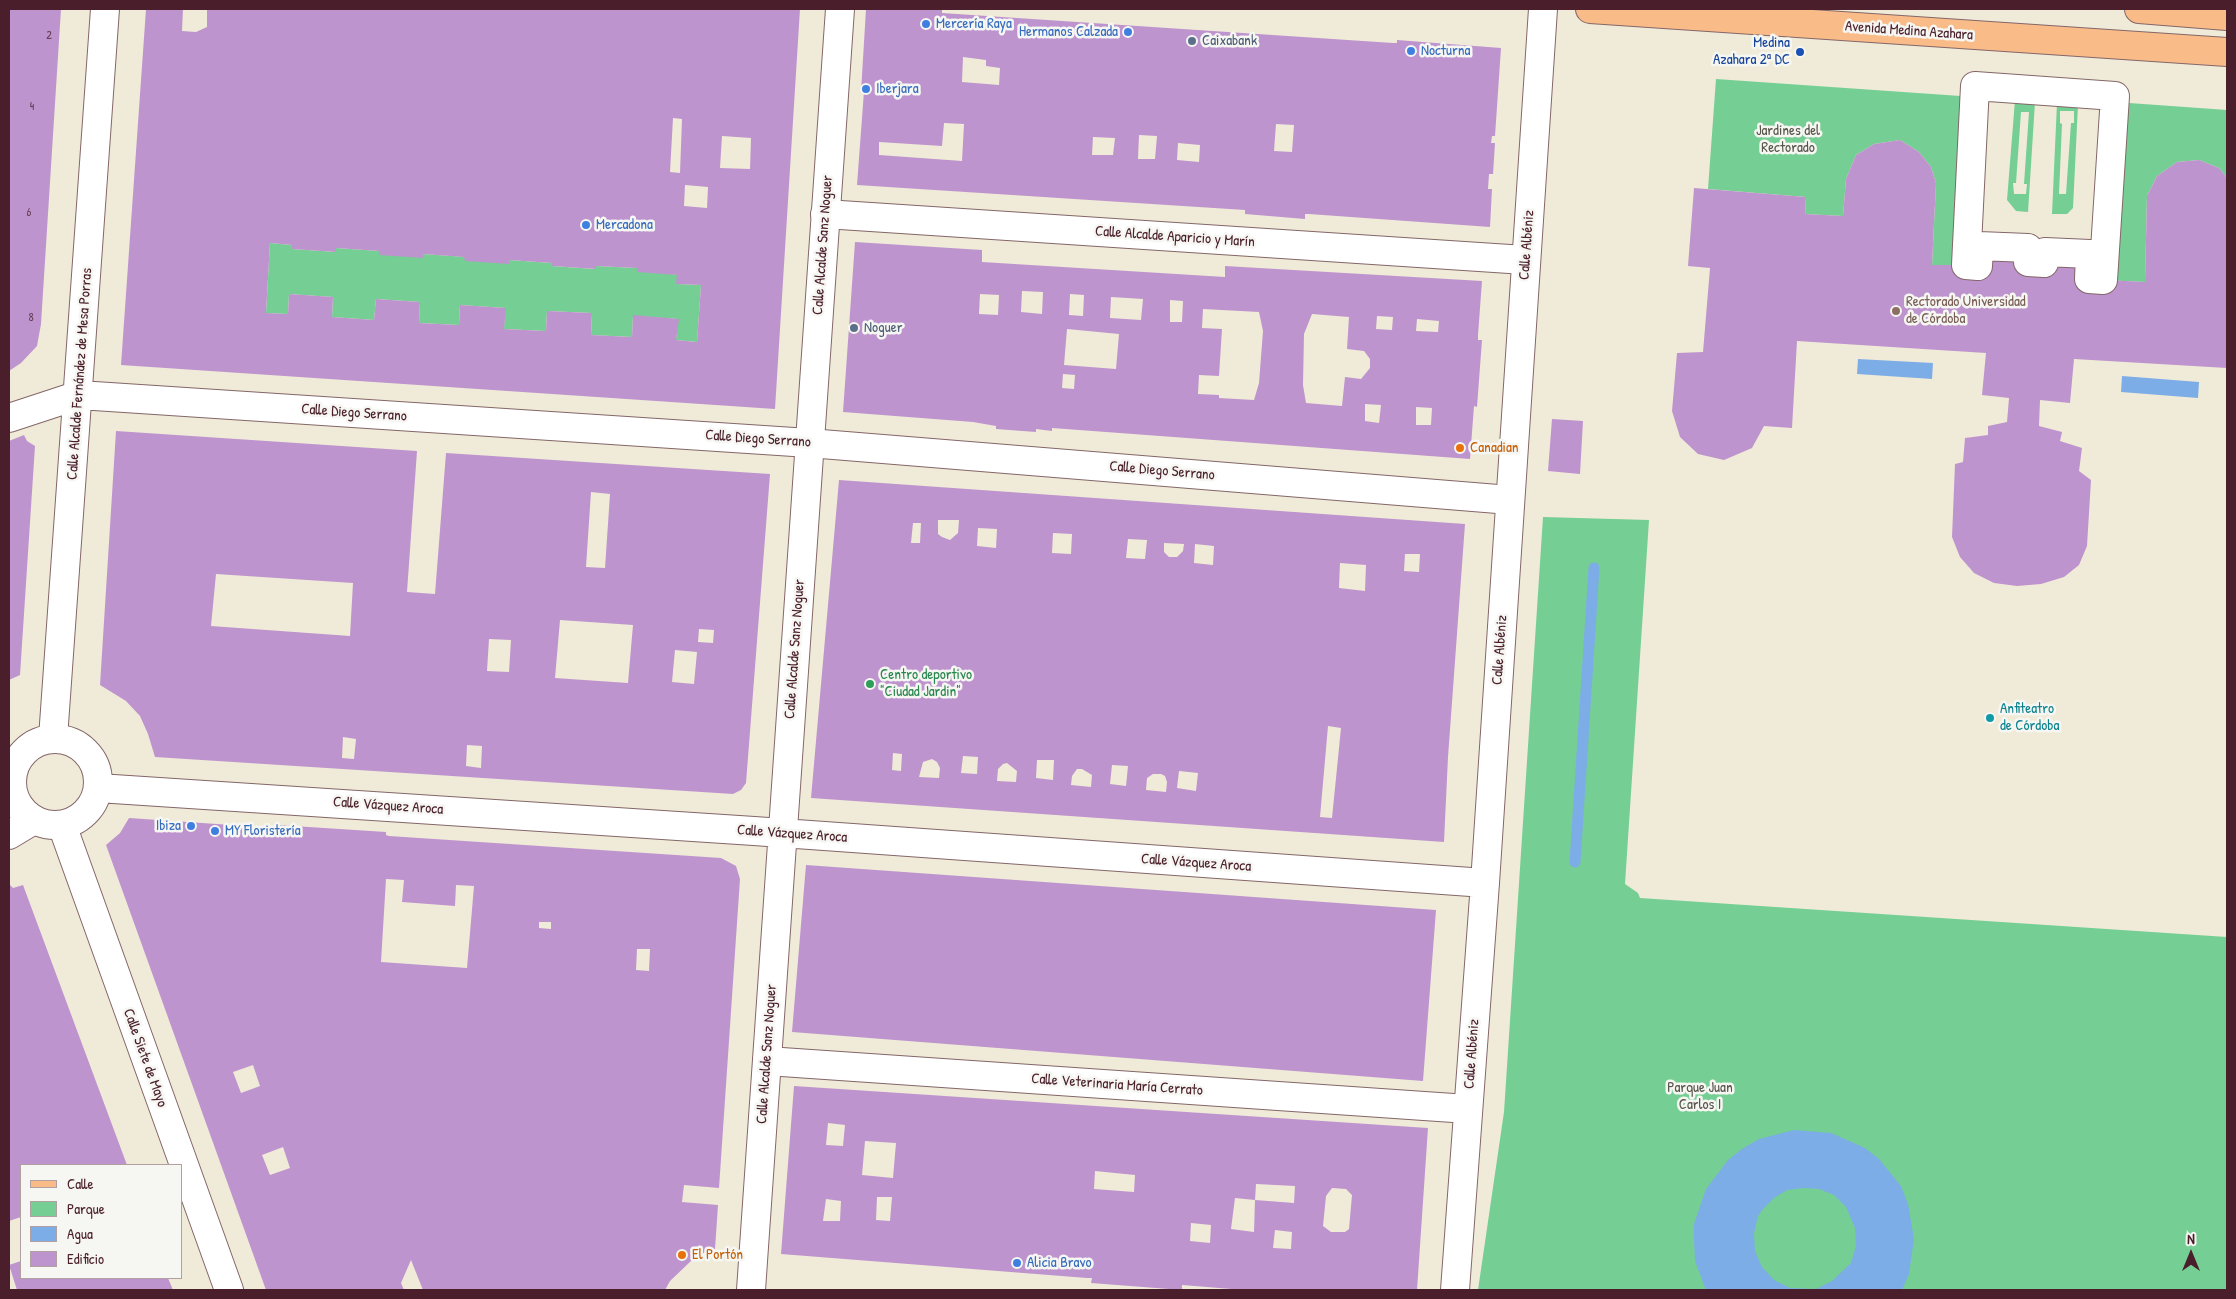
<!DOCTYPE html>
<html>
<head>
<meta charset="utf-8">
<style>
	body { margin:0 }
	#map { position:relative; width:2236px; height:1299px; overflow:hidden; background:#f0ebd8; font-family:"Patrick Hand",sans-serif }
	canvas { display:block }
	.frame { position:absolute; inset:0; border:10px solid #4a1f2b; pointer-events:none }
	.legend { position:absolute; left:20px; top:1164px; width:162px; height:115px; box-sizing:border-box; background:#f6f6f2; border:1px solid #b1a0a2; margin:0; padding:6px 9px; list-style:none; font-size:15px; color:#4a1f2b }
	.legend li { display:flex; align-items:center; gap:10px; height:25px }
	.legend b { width:25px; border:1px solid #b1a0a2 }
	.north { position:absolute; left:2166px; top:1229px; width:50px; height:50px; -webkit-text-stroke:4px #f6f6f2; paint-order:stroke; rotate:0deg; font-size:14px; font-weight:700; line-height:20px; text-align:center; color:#4a1f2b }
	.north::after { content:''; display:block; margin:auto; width:18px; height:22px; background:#4a1f2b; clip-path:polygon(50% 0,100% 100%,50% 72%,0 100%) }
</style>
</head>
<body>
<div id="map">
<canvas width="2236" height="1299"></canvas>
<div class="frame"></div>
<ul class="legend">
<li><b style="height:6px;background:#f9bc89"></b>Calle</li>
<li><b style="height:14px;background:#75ce93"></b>Parque</li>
<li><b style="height:14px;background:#7dade7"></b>Agua</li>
<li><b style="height:14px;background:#be94ce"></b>Edificio</li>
</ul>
<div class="north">N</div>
</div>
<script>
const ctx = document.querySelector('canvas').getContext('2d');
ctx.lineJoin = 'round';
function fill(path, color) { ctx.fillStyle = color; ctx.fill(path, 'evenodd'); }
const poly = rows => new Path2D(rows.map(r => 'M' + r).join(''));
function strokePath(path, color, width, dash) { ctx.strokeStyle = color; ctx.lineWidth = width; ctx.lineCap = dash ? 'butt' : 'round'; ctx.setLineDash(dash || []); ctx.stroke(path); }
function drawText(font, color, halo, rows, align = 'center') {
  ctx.font = font + ' "Patrick Hand",sans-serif'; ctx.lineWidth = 5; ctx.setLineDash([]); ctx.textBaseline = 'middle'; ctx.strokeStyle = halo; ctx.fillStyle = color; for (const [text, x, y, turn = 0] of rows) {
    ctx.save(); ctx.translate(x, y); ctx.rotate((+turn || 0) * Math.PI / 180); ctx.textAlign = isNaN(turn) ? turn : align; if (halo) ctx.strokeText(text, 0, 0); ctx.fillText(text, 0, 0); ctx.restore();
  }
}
const green = poly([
	[1716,79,1975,97,1966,265,1932,265,1936,183,1931,167,1919,152,1900,140,1874,144,1856,155,1846,179,1843,216,1805,214,1806,197,1708,189],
	[2015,100,2035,102,2028,212,2016,211,2007,200],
	[2021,112,2029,112,2024,184,2027,184,2026,194,2014,194,2013,183,2016,183],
	[2115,102,2227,110,2227,178,2219,168,2199,160,2177,162,2157,176,2147,196,2145,282,2103,280],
	[2057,103,2078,105,2073,208,2067,214,2052,214],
	[2060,111,2074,111,2074,123,2071,123,2066,194,2059,194,2062,124,2060,123],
	[270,243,292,245,292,249,336,252,336,248,379,251,379,255,423,254,552,263,552,266,595,269,596,266,637,268,677,275,677,284,701,285,697,342,676,340,678,319,633,316,632,337,591,335,592,313,547,311,546,331,504,329,505,308,460,305,459,325,419,323,420,302,376,299,374,320,332,317,333,297,289,294,288,314,266,313],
	[1543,517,1649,520,1625,884,1638,893,1640,898,2227,937,2227,1290,1478,1290,1504,1112]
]);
const water = poly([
	[1858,359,1933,363,1932,379,1857,374],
	[2122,376,2199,382,2198,398,2121,392],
	[1794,1130,1831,1133,1865,1148,1879,1159,1901,1186,1908,1204,1914,1239,1909,1274,1902,1290,1706,1290,1695,1261,1694,1241,1694,1224,1706,1189,1728,1160,1742,1149,1759,1139],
	[1804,1188,1819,1189,1834,1195,1846,1207,1855,1228,1856,1246,1851,1263,1832,1281,1816,1289,1790,1288,1774,1280,1762,1267,1755,1251,1754,1233,1758,1216,1763,1209,1774,1198,1787,1190]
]);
const stream = poly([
	[1575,862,1594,568]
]);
const building = poly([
	[9,9,61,9,41,324,37,346,21,363,9,371],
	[146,9,183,9,182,31,196,32,207,27,207,9,800,9,775,409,121,365],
	[673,118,682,119,680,173,670,172],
	[722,136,751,138,750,169,720,168],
	[685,185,708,187,707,208,684,206],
	[270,243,292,245,292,249,336,252,336,248,379,251,379,255,423,258,423,254,464,257,465,261,509,264,509,260,552,263,552,266,596,269,596,266,637,268,637,272,677,275,676,284,701,285,697,342,676,340,679,319,633,315,632,337,591,335,592,313,547,311,546,331,504,329,506,308,460,305,459,325,419,323,420,302,376,299,374,320,332,317,333,297,289,294,288,314,266,313],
	[866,9,942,9,942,13,1393,43,1397,43,1397,40,1501,48,1495,136,1492,136,1491,143,1495,143,1493,174,1489,174,1488,189,1492,189,1490,227,1309,214,1305,214,1305,219,1245,214,1245,210,857,185,864,91,861,92],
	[963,57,986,60,986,66,1000,68,999,85,962,82],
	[944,123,964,124,962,161,879,155,879,142,942,146],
	[1276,124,1294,125,1292,152,1274,151],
	[1139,135,1157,136,1155,159,1138,159],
	[1093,137,1115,138,1113,155,1092,155],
	[1178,143,1200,145,1199,162,1177,160],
	[1900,140,1919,152,1931,167,1936,183,1932,265,1966,265,1979,246,2090,254,2089,279,2145,282,2147,196,2157,176,2177,162,2199,160,2219,168,2227,178,2227,368,2074,359,2070,403,2040,400,2039,426,2062,432,2060,441,2082,448,2079,471,2091,480,2087,546,2079,565,2064,577,2041,584,2017,586,1994,583,1974,573,1960,557,1952,537,1955,464,1963,462,1965,438,1988,435,1988,426,2007,422,2009,398,1982,395,1986,353,1797,341,1792,428,1764,426,1752,448,1724,460,1698,454,1680,437,1672,411,1677,353,1703,352,1710,268,1688,266,1694,188,1806,197,1805,214,1843,216,1846,179,1856,155,1874,144],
	[855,242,982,250,982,262,1225,277,1225,266,1482,281,1478,335,1478,340,1482,340,1477,407,1474,406,1470,459,1052,428,1052,431,1036,429,1036,432,996,429,996,426,973,422,843,412],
	[1022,291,1043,292,1042,314,1021,312],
	[980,294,999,295,998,315,979,314],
	[1070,294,1084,295,1083,316,1069,315],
	[1111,297,1143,299,1141,320,1110,318],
	[1170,300,1183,301,1182,322,1170,322],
	[1203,309,1259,312,1263,331,1259,383,1254,400,1219,398,1219,395,1198,394,1199,375,1219,376,1222,329,1202,328],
	[1312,314,1349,317,1347,349,1364,351,1370,359,1370,368,1361,379,1345,377,1342,406,1306,403,1303,385,1304,334],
	[1377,316,1393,317,1392,330,1376,329],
	[1417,319,1439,321,1438,332,1416,331],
	[1067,329,1119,334,1116,369,1064,365],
	[1063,374,1075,375,1074,389,1062,388],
	[1365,404,1381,405,1379,423,1365,421],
	[1416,407,1432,408,1431,425,1416,425],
	[1552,419,1583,421,1580,474,1548,471],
	[116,431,417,451,407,592,435,594,446,453,770,474,746,783,741,790,733,794,155,757,148,734,140,716,126,701,100,685],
	[591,492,610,494,605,568,586,567],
	[216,574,353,583,350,636,211,626],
	[560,620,633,625,628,683,555,678],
	[699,629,714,630,713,643,698,642],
	[489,639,511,640,509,672,487,671],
	[675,650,697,652,694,684,672,682],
	[343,737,356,739,354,759,342,758],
	[467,745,482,746,481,768,466,766],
	[24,435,27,441,35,446,20,675,9,680,9,441],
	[839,480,1465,524,1448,757,1444,842,811,798],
	[938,520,959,520,958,533,950,540,942,537,938,534],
	[913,523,921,523,920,543,911,543],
	[978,528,997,529,996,548,977,546],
	[1053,533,1072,534,1071,554,1052,553],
	[1128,539,1147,540,1145,559,1126,558],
	[1164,543,1184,544,1183,551,1177,557,1169,557,1164,552],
	[1195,544,1214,546,1213,565,1194,563],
	[1405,554,1420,554,1419,572,1404,571],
	[1340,563,1366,565,1365,591,1339,588],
	[1328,726,1341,728,1332,818,1320,817],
	[893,753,902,754,901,771,892,770],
	[963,756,978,757,977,774,961,773],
	[932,759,937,762,940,768,939,778,919,777,923,762],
	[1037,760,1054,760,1053,780,1036,778],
	[1007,763,1017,771,1016,782,997,781,998,769,1003,764],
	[1112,765,1128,766,1126,786,1110,784],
	[1077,769,1082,769,1092,775,1091,787,1071,785,1072,776],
	[1179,771,1198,773,1196,791,1177,788],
	[1153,774,1161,774,1165,776,1167,782,1166,792,1146,790,1147,778],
	[129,818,275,828,278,828,278,825,386,832,386,835,389,836,721,858,736,866,740,879,719,1188,684,1185,682,1202,718,1205,715,1249,703,1253,691,1261,670,1281,665,1290,423,1290,411,1260,401,1283,404,1290,266,1290,106,845,120,833],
	[386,879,404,880,402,902,455,906,456,885,474,886,467,968,381,962],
	[539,922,551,922,551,929,539,928],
	[637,949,650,949,649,971,636,970],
	[253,1065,260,1086,241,1093,233,1072],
	[283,1147,290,1168,270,1175,262,1155],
	[806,865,1436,910,1423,1081,792,1032],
	[9,884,13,888,23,885,127,1165,21,1165,21,1217,9,1221],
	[794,1086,1428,1128,1417,1290,1244,1290,1182,1285,1182,1290,1091,1283,1092,1278,1087,1278,781,1254],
	[828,1123,845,1125,843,1146,826,1145],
	[865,1141,896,1143,893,1178,862,1175],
	[1095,1171,1135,1175,1134,1192,1094,1189],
	[1256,1184,1295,1186,1294,1203,1255,1200,1254,1232,1231,1229,1235,1198,1255,1200],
	[1332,1188,1346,1189,1352,1195,1349,1229,1345,1232,1331,1232,1323,1226,1326,1196],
	[877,1197,892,1197,890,1221,876,1220],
	[826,1199,841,1201,840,1221,823,1221],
	[1191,1223,1211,1225,1210,1243,1190,1241],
	[1275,1230,1292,1232,1291,1249,1273,1248],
	[21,1261,21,1278,168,1278,173,1290,17,1290,9,1265]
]);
const pedestrian = poly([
	[1975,86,2115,96,2103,280,2089,279,2090,254,2045,252,2044,263,2028,262,2028,248,1979,246,1978,266,1966,265,1975,86]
]);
const minor = poly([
	[825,214,1525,260],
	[9,418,79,395,809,443,1510,500],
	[53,738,105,9],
	[62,825,229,1290],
	[767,1061,1468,1109]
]);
const tertiary = poly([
	'12 782a43 43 0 1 1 86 0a43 43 0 1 1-86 0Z',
	[98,788,754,831,1485,883],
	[9,835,34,820],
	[751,1290,840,9],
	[1455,1290,1485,883,1543,9]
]);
const primary = poly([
	[1590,9,2227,52],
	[2139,9,2227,16]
]);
const markers = [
	[926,24,5,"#3f7fe0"],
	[1128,32,5,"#3f7fe0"],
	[1192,41,5,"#5c6f8a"],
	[1411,51,5,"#3f7fe0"],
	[1800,52,5,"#1a4fb4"],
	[866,89,5,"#3f7fe0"],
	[586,225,5,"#3f7fe0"],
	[1896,311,5,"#8d6e63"],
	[854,328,5,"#5c6f8a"],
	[1460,448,5,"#e8710a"],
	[870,684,5,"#2e9e5b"],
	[1990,718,5,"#0f9aa8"],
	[191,826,5,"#3f7fe0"],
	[215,831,5,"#3f7fe0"],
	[682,1255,5,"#e8710a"],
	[1017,1263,5,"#3f7fe0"]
];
const numberNames = [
	["2",49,36],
	["4",32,107],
	["6",29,213],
	["8",31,318]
];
const shopNames = [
	["Mercería Raya",936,24],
	["Hermanos Calzada",1118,32,"right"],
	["Nocturna",1421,51],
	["Iberjara",876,89],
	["Mercadona",596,225],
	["Ibiza",181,826,"right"],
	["MY Floristería",225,831],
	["Alicia Bravo",1027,1263]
];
const streetNames = [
	["Avenida Medina Azahara",1909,31,4],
	["Calle Alcalde Aparicio y Marín",1175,237,4],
	["Calle Alcalde Sanz Noguer",823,245,-86],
	["Calle Albéniz",1527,245,-86],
	["Calle Alcalde Fernández de Mesa Porras",80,374,-86],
	["Calle Diego Serrano",354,413,4],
	["Calle Diego Serrano",758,439,4],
	["Calle Diego Serrano",1162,471,5],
	["Calle Alcalde Sanz Noguer",795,649,-86],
	["Calle Albéniz",1500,650,-86],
	["Calle Vázquez Aroca",388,806,4],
	["Calle Vázquez Aroca",792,834,4],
	["Calle Vázquez Aroca",1196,863,4],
	["Calle Alcalde Sanz Noguer",767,1054,-86],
	["Calle Albéniz",1472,1054,-86],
	["Calle Siete de Mayo",145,1058,70],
	["Calle Veterinaria María Cerrato",1117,1085,4]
];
const serviceNames = [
	["Caixabank",1202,41],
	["Noguer",864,328]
];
const transitNames = [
	["Medina",1790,43],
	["Azahara 2ª DC",1790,60]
];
const parkNames = [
	["Jardines del",1788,131],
	["Rectorado",1788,148],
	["Parque Juan",1700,1088],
	["Carlos I",1700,1105]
];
const educationNames = [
	["Rectorado Universidad",1906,302],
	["de Córdoba",1906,319]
];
const foodNames = [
	["Canadian",1470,448],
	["El Portón",692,1255]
];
const leisureNames = [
	["Centro deportivo",880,675],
	["\"Ciudad Jardin\"",880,692]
];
const cultureNames = [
	["Anfiteatro",2000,709],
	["de Córdoba",2000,726]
];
fill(green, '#75ce93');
fill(water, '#7dade7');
strokePath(stream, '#7dade7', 11);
fill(building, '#be94ce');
strokePath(pedestrian, '#846668', 30);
strokePath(minor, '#846668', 30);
strokePath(tertiary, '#846668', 30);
strokePath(primary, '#846668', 30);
strokePath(pedestrian, '#fff', 28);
strokePath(minor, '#fff', 28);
strokePath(tertiary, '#fff', 28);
strokePath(primary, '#f9bc89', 28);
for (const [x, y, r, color] of markers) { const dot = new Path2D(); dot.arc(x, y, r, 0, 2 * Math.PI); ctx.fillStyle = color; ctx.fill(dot); strokePath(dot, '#f6f6f2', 2); }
drawText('12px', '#673c54', null, numberNames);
drawText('15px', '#366cbe', '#f6f6f2', shopNames, 'left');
drawText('15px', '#4a1f2b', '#f6f6f2', streetNames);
drawText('15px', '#4e5e75', '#f6f6f2', serviceNames, 'left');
drawText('15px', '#164399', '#f6f6f2', transitNames, 'right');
drawText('15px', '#57544a', '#f6f6f2', parkNames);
drawText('15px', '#785e54', '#f6f6f2', educationNames, 'left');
drawText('15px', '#c56008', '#f6f6f2', foodNames, 'left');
drawText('15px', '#27864d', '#f6f6f2', leisureNames, 'left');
drawText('15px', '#0d838f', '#f6f6f2', cultureNames, 'left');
</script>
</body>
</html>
